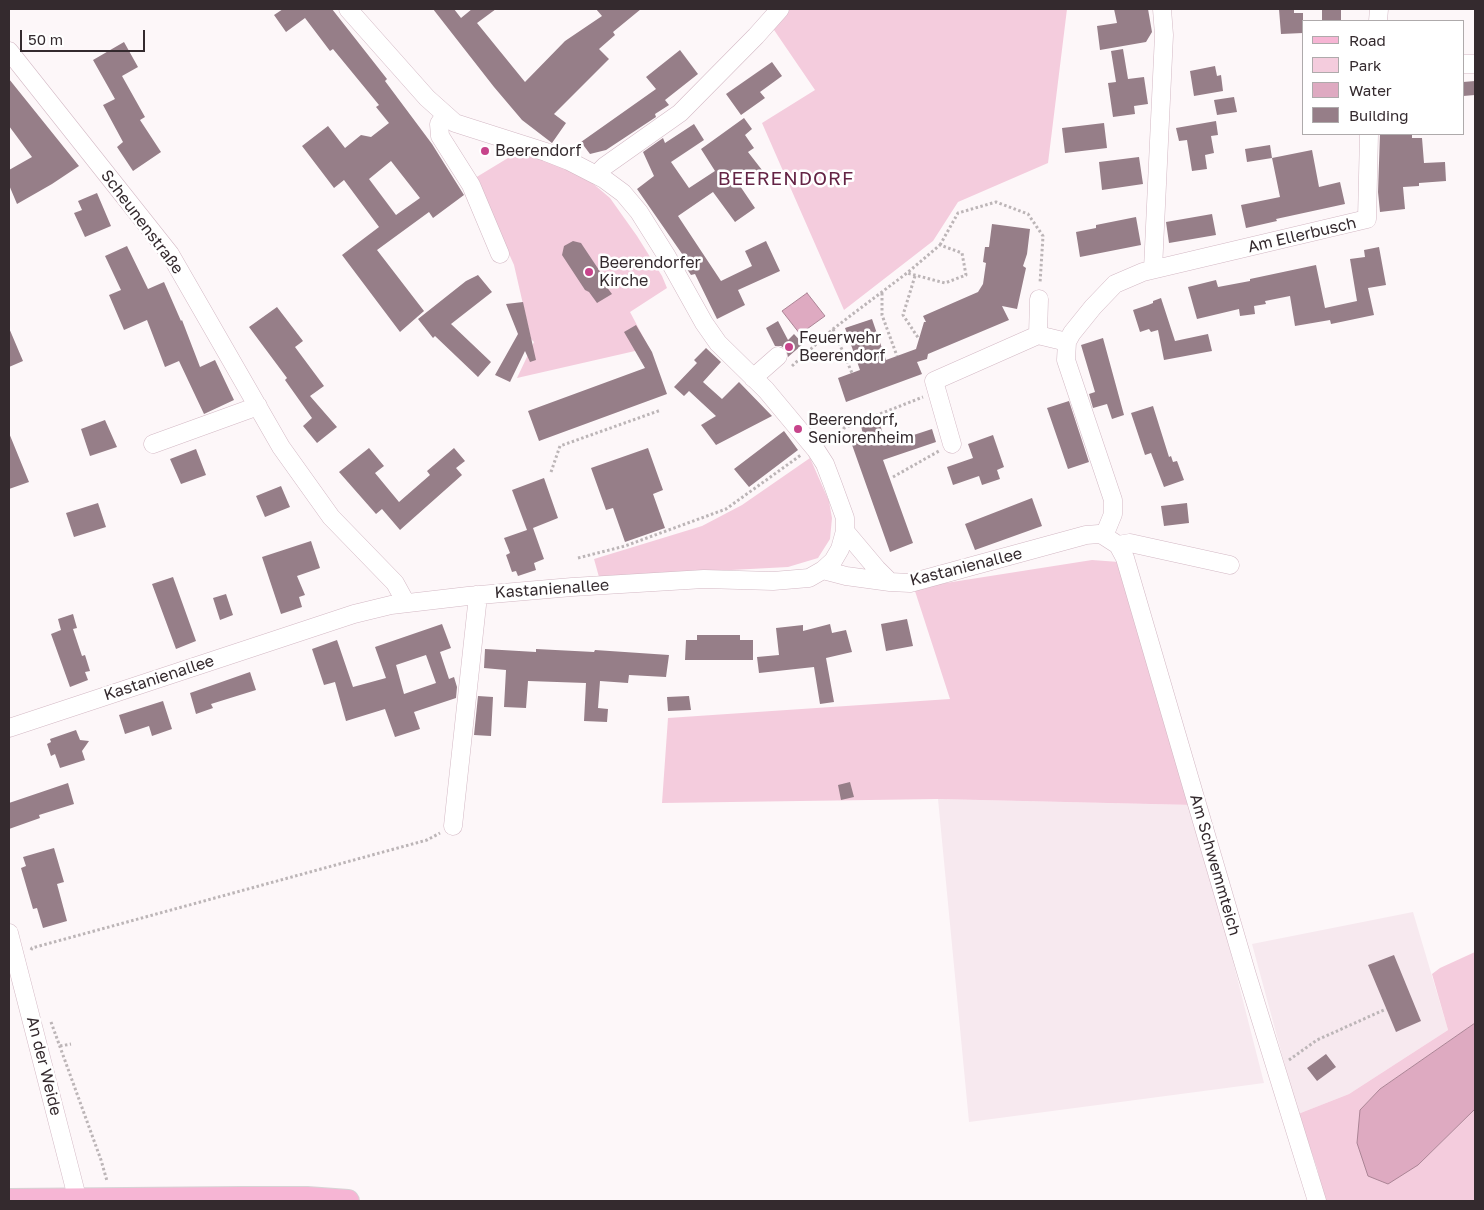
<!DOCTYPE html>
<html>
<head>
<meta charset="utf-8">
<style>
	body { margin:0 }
	#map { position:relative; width:1484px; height:1210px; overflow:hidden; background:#fdf7f9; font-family:"Golos Text",sans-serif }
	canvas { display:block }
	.frame { position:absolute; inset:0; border:10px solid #342a2e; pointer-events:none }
	.legend { position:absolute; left:1302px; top:20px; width:162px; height:115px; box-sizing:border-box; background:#fff; border:1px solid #aeaaab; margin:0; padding:6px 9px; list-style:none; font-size:15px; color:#342a2e }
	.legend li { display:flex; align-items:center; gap:10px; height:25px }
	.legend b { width:25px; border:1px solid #aeaaab }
	.scale { position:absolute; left:20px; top:30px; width:125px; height:22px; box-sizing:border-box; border:2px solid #342a2e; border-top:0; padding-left:6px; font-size:15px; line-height:18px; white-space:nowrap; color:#342a2e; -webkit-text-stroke:4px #fff; paint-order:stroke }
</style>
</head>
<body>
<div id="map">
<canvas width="1484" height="1210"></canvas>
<div class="frame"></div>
<ul class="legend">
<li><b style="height:6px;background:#f6b5d4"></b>Road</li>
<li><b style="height:14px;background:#f4ccdd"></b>Park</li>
<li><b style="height:14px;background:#deaac1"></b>Water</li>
<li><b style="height:14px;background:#967e88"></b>Building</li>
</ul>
<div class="scale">50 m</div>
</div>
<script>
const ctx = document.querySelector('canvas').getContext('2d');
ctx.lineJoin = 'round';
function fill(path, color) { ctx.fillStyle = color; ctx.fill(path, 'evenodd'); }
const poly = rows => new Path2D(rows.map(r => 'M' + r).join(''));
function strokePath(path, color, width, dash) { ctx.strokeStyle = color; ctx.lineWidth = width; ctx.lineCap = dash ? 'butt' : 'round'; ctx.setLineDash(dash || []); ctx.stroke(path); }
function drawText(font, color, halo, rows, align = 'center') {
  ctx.font = font + ' "Golos Text",sans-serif'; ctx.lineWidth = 5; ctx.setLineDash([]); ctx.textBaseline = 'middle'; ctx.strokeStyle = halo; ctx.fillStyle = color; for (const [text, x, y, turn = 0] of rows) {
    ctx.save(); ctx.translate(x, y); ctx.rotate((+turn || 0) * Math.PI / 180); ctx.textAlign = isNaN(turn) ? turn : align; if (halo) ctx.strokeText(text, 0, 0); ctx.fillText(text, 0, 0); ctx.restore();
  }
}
const built = poly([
	[938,799,1193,805,1264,1083,969,1122],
	[1413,912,1448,1030,1349,1094,1298,1114,1252,944]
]);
const green = poly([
	[771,9,1067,9,1048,163,958,202,933,241,844,310,762,123,815,90,772,27],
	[521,153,544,159,590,181,610,198,637,236,662,276,667,288,630,312,647,344,635,351,517,378,534,342,531,339,514,265,475,178,508,158],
	[810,458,829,501,832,518,830,539,818,558,788,567,599,577,594,559,702,526,742,505],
	[1092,560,1119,562,1193,805,938,799,662,803,668,718,950,699,914,588],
	[1475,952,1475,1023,1380,1089,1360,1110,1418,1165,1475,1109,1475,1201,1325,1201,1317,1168,1298,1114,1349,1094,1448,1030,1432,974,1440,968]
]);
const water = poly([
	[807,293,825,316,800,334,782,311,807,293],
	[1475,1023,1475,1109,1418,1165,1388,1184,1368,1176,1357,1143,1360,1110,1380,1089,1475,1023]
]);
const building = poly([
	[283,9,332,9,387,79,385,81,432,144,464,195,433,218,429,212,377,250,424,311,400,332,342,255,379,227,344,180,334,188,302,146,328,126,345,148,361,135,371,137,389,123,376,107,379,105,333,49,330,51,305,18,286,32,274,15],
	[391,161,420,198,396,215,369,179],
	[433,9,454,9,461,18,472,9,496,9,477,23,525,82,565,41,602,16,596,9,641,9,613,32,615,35,599,49,609,59,554,114,566,123,552,143,522,120,494,87],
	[1114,9,1148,9,1152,32,1146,42,1100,50,1097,26,1117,23],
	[1279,9,1294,9,1294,13,1303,13,1303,33,1281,34],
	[1322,9,1341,9,1341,21,1322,21],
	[124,42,138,67,122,76,145,117,140,120,161,152,133,171,117,147,123,142,103,105,115,99,93,60],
	[1123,49,1128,79,1144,77,1148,104,1134,106,1135,114,1113,117,1108,83,1116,82,1111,51],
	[680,50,698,74,665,100,669,105,655,114,656,117,606,150,590,154,581,142,656,89,646,77],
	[772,62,782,76,760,92,765,98,741,115,726,94],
	[1215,66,1217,76,1221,75,1223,91,1194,96,1190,71],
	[9,79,79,166,52,184,17,204,9,185,9,170,32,157,9,126],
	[1475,81,1475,95,1463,96,1463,82],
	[1234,97,1237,112,1217,115,1214,100],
	[744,118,752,129,745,135,754,148,748,152,762,170,740,186,755,208,735,222,713,192,678,216,721,281,752,266,745,251,766,241,780,271,738,290,745,305,717,319,695,274,691,275,683,263,687,261,637,189,654,176,643,152,663,138,665,143,694,124,704,140,671,162,689,188,715,171,701,149],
	[1216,121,1218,135,1211,136,1214,153,1205,155,1207,169,1192,171,1187,140,1179,141,1176,128],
	[1104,123,1107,148,1065,153,1062,128],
	[1380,134,1412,134,1412,138,1422,138,1424,163,1445,162,1446,181,1419,183,1419,186,1403,187,1405,209,1380,212,1378,192],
	[1270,145,1272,158,1247,162,1245,149],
	[1312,150,1319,187,1340,182,1345,204,1276,219,1277,221,1246,228,1241,205,1280,197,1272,158],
	[1139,157,1143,184,1102,190,1099,162],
	[97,193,111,226,85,237,74,213,82,210,78,201],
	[1212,214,1216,235,1169,243,1166,222],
	[1136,217,1141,245,1080,257,1076,232,1096,228,1096,225],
	[992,224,1030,229,1027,254,1023,266,1026,268,1017,309,1002,306,1009,320,928,354,927,359,917,362,922,374,846,402,838,378,860,370,845,328,872,319,886,360,916,349,924,322,926,322,923,316,978,292,983,284,986,263,983,262,985,247,989,247],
	[573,241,581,243,605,279,603,282,612,294,597,303,589,292,585,290,562,255,564,246],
	[127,246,148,289,164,282,181,321,182,320,200,367,215,360,234,400,204,414,179,361,165,367,147,320,124,330,109,295,121,290,105,256],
	[1379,247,1386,285,1368,288,1374,315,1331,324,1330,320,1295,326,1290,296,1265,301,1266,304,1254,306,1255,314,1240,316,1239,309,1197,319,1188,287,1216,280,1218,287,1250,281,1250,279,1316,265,1325,308,1357,301,1350,259,1365,257,1364,250],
	[478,275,492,292,451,324,491,362,478,377,435,336,433,338,418,319,466,281],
	[1161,298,1175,341,1208,334,1212,351,1164,360,1158,330,1151,332,1149,329,1140,332,1133,310,1148,305,1153,303,1153,301],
	[523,302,536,360,530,362,525,351,510,382,495,375,518,334,506,304],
	[277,307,303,341,295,347,324,386,310,396,337,427,317,443,303,426,312,418,285,380,287,378,249,327],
	[778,321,788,340,794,334,803,344,788,357,786,349,781,346,775,346,766,328],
	[636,325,652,352,667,394,539,441,528,411,645,368,624,332],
	[9,328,23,361,9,367],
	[1103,338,1124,415,1112,419,1107,404,1093,408,1089,394,1095,392,1081,345],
	[706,348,721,362,703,382,722,399,739,382,772,416,716,445,701,425,716,416,689,391,684,396,674,387,697,363,694,360],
	[1069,401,1089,462,1068,469,1047,408],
	[1153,406,1169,457,1171,456,1173,462,1177,461,1184,480,1164,487,1151,453,1145,455,1131,413],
	[105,420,117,447,90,456,81,429],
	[879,421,886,444,932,429,936,442,883,460,913,543,890,552,851,442,864,438,861,426],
	[784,431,798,450,749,487,734,469],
	[9,433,29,482,9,489],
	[993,435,1004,467,997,470,1000,479,982,485,979,476,953,485,947,467,973,458,968,444],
	[369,448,384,466,375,473,399,502,430,475,427,471,454,448,465,461,456,468,462,475,400,530,382,509,376,514,339,472],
	[648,448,663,490,653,494,665,528,625,542,613,508,606,510,591,468],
	[196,449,206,475,181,484,170,459],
	[544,478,558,518,533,528,544,559,534,563,536,570,518,576,516,571,512,572,506,555,510,553,504,538,527,530,512,490],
	[281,486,290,507,265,517,256,496],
	[1032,498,1042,526,975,550,965,524],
	[98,503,106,527,74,537,66,513],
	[1187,503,1189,523,1164,526,1161,506],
	[311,541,320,568,297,576,305,595,299,597,302,607,281,614,262,557],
	[173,577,196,641,176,649,152,584],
	[226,594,233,615,220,620,213,598],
	[73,614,77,628,73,629,82,656,85,655,90,671,85,672,88,680,70,687,51,634,61,630,58,619],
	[907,619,913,646,886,651,881,624],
	[442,624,451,648,440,652,449,679,454,677,457,687,456,698,414,712,420,729,395,737,385,709,346,721,335,682,324,685,312,649,337,640,353,687,386,678,375,647],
	[426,655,436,683,404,694,396,665],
	[830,624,832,633,846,630,852,652,826,658,834,702,820,704,814,667,759,673,757,657,779,655,776,628,803,625,803,631],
	[697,635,740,635,740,640,753,640,753,660,685,660,686,640,697,640],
	[485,649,536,652,536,649,594,652,595,650,669,655,666,677,629,675,628,683,600,681,598,708,608,709,607,722,584,721,586,683,528,681,526,708,504,707,506,670,484,668],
	[250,672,256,690,211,704,213,708,196,714,190,693],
	[478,696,493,697,491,736,474,735],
	[689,696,691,710,668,711,667,697],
	[163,701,172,729,152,736,149,726,125,734,119,715],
	[76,730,80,740,89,741,82,751,85,760,60,768,55,754,51,756,47,744,51,742,50,739],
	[850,782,854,797,841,800,838,785],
	[68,783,74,804,39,815,40,818,9,829,9,803],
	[54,848,64,882,57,884,67,921,43,928,37,908,33,909,21,868,26,866,23,857],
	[1394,955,1421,1021,1396,1032,1368,965],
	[1326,1054,1336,1067,1317,1081,1307,1068]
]);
const path = poly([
	[940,245,958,213,996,202,1028,214,1043,236,1040,283],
	[915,276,903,315,919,339],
	[882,293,882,315,897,356],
	[833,329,852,373],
	[792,366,833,329,907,273,940,245,962,253,966,275,945,283,907,273],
	[829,442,839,436,844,428,923,397],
	[551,472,560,446,661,410],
	[893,477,939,451],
	[578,558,625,546,726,509,801,455],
	[31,950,32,948,427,840,440,833],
	[51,1022,101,1160,107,1181],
	[60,1046,71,1044],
	[1289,1060,1317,1040,1386,1009]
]);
const minor = poly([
	[1378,21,1379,9],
	[9,51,170,254,281,447,331,517,395,583,406,603],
	[1463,64,1475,64],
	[445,115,439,124,440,136,471,185,500,254],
	[596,175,605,166,680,113,756,36,780,9],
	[1153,269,1164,35,1162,9],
	[1038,335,1039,299],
	[753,378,778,356],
	[153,444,258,406],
	[952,444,934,381,1038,335,1067,342],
	[845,531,877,569,890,582],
	[1104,536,1113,514,1113,500,1066,360,1067,342,1072,333,1093,307,1115,284,1143,272,1367,219,1369,134],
	[1118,545,1130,543,1230,565],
	[823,570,846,576,890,582,910,583,1086,535,1099,534,1104,536,1118,545,1125,558,1247,975,1317,1201],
	[9,728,354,614,391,605,468,596,572,587,704,579,773,581,809,578,823,570,833,561,840,549,845,531,845,518,833,485,825,464,816,450,766,390,718,343,704,323,666,255,639,212,623,193,604,179,569,161,546,152,455,123,427,98,348,9],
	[453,826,477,605,476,595],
	[9,933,78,1201]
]);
const major = poly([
	[9,1200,243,1198,307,1198,348,1201]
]);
const markers = [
	[485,151,5,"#c7448b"],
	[589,272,5,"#c7448b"],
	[789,347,5,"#c7448b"],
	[798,429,5,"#c7448b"]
];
const poiNames = [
	["Beerendorf",495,151],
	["Beerendorfer",599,263],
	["Kirche",599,281],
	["Feuerwehr",799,338],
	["Beerendorf",799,356],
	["Beerendorf,",808,420],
	["Seniorenheim",808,438]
];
const streetNames = [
	["Scheunenstraße",142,222,53],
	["Am Ellerbusch",1302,235,-13],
	["Kastanienallee",966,567,-14],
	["Kastanienallee",552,589,-4],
	["Kastanienallee",159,678,-18],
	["Am Schwemmteich",1215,865,74],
	["An der Weide",44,1066,76]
];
const quarterNames = [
	["BEERENDORF",786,179]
];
fill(built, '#f7e9ef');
fill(green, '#f4ccdd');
fill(water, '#deaac1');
strokePath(water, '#ab8495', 1);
fill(building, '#967e88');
strokePath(minor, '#d3b8c4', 19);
strokePath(major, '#d6d4d5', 24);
strokePath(path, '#bcb5b7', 3, [2.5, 2.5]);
strokePath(minor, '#fff', 18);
strokePath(major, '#f6b5d4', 22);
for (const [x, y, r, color] of markers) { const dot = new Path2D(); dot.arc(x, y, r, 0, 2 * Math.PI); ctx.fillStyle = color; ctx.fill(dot); strokePath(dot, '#fff', 2); }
drawText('16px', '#342a2e', '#fff', poiNames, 'left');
drawText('16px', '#342a2e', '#fff', streetNames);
ctx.letterSpacing = '1px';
drawText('19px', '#642445', '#fff', quarterNames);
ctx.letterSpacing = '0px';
</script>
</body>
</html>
